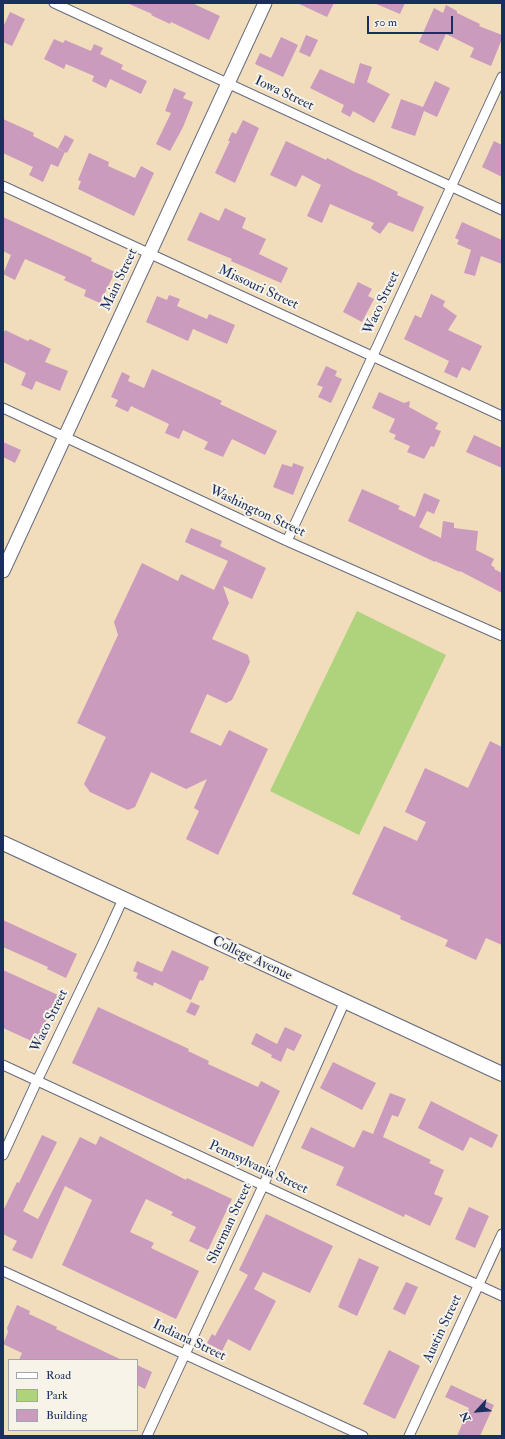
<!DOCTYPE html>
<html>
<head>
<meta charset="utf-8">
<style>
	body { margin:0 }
	#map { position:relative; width:505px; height:1439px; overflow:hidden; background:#f1dcbc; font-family:"IM FELL Double Pica",serif }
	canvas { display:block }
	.frame { position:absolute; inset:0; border:4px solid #1b2f5e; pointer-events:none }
	.legend { position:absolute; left:8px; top:1359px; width:130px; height:72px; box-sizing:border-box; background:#f7f3e8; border:1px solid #9fa5b1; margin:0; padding:5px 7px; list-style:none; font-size:12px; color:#1b2f5e }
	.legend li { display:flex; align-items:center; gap:8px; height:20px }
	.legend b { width:20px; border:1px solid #9fa5b1 }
	.north { position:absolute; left:457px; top:1391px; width:40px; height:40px; -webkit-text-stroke:3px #f7f3e8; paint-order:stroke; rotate:244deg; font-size:11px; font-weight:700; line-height:16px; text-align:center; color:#1b2f5e }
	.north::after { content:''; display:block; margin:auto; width:14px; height:18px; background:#1b2f5e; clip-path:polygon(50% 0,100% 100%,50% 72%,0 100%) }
	.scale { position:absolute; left:367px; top:16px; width:86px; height:18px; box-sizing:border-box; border:2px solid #1b2f5e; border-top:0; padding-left:5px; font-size:12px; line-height:14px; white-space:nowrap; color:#1b2f5e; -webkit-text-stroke:3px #f7f3e8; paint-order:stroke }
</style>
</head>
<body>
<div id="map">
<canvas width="505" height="1439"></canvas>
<div class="frame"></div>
<ul class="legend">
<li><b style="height:5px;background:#fff"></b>Road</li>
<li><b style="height:11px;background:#aed37c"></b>Park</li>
<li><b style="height:11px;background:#ca9bbd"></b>Building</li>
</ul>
<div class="north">N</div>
<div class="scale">50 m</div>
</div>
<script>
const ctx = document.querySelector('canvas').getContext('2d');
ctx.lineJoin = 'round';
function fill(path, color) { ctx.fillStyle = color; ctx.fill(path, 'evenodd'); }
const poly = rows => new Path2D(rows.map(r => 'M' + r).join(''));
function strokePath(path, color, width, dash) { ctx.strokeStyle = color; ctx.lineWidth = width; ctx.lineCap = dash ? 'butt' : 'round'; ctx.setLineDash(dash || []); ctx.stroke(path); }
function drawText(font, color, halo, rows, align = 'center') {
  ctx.font = font + ' "IM FELL Double Pica",serif'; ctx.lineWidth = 4; ctx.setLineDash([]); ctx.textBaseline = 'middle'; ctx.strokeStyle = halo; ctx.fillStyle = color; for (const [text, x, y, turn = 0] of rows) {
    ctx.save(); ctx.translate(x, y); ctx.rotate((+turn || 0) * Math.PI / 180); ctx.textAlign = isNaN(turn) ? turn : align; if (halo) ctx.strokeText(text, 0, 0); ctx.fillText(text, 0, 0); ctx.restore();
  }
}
const green = poly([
	[357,611,446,655,359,835,270,791]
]);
const building = poly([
	[127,3,192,3,220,16,209,40,171,22,170,24,151,15,152,14],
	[297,3,334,3,327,17],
	[374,3,405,3,400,14],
	[446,5,457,11,457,13,480,24,479,26,502,35,502,39,491,66,470,57,474,48,446,34,438,51,419,42,434,8,443,13],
	[10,12,25,19,12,46,3,42,3,27],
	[306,35,318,40,310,57,299,52],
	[281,37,298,45,283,77,255,64,260,53,271,58],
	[54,39,63,43,65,40,91,51,94,44,103,48,100,54,123,65,121,69,147,81,141,94,110,79,106,88,92,81,94,76,66,64,64,69,44,59],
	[360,63,372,67,367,82,390,94,374,123,353,111,350,117,341,112,344,105,310,88,320,69,354,84],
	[435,81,450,88,437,117,424,111,415,136,391,128,401,99,423,107],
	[174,88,186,93,183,98,193,102,183,127,170,151,156,144,171,113,165,111],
	[3,119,34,133,33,136,65,152,58,167,51,164,43,182,29,175,33,167,3,153],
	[243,120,259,128,235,183,215,173,230,141,228,141,232,132,236,134],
	[65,135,74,140,67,153,58,148],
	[286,141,326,160,327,158,357,173,369,178,398,192,397,195,424,207,413,232,389,222,380,234,371,228,374,223,330,204,322,223,307,216,321,185,302,175,296,187,270,175],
	[494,141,502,145,502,177,482,167],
	[89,153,109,162,108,166,135,178,141,166,154,173,134,216,78,189,81,181,78,180],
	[225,208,246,218,242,228,266,239,259,254,288,268,281,283,231,261,232,259,187,240,200,212,219,221],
	[3,217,92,258,91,261,115,272,100,303,84,296,86,290,64,280,66,277,25,259,15,280,3,274,11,255,3,251],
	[462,222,502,240,502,264,481,256,475,276,464,273,471,250,457,244,459,240,455,238],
	[358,282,372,289,368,296,374,299,362,322,343,312],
	[431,294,445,301,443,306,457,316,448,330,482,346,470,371,462,367,457,378,444,372,449,361,404,339,415,315,421,318],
	[169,295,180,299,177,306,207,319,209,314,235,325,227,344,193,329,188,341,146,322,157,296,167,300],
	[5,330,28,341,30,339,51,349,45,362,68,371,60,391,36,381,32,390,21,385,26,373,3,362,3,335],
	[326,366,337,371,335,376,342,379,331,403,318,397,323,387,317,385],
	[152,369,222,401,220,404,277,431,265,455,232,439,223,457,204,449,208,442,183,430,179,439,165,433,169,424,131,406,128,412,115,406,118,400,111,397,122,372,130,376,128,381,144,388],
	[379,392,404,403,410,401,409,407,438,423,435,429,441,431,434,447,431,446,424,459,407,452,410,446,394,439,396,435,389,432,395,419,372,408],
	[474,435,502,448,502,468,466,452],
	[3,442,21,450,15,463,3,457],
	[293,463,304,467,293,495,273,487,282,464,292,467],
	[362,489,400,506,398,509,415,517,424,493,440,500,434,514,427,511,419,527,441,538,443,521,454,523,454,528,478,531,476,550,494,559,491,565,495,568,494,569,502,573,502,593,460,571,460,572,435,561,435,562,348,521],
	[191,528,222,541,220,546,266,568,252,599,223,586,229,603,212,639,248,655,250,662,232,700,226,703,207,694,190,732,221,746,229,730,268,749,218,855,186,839,199,811,194,808,207,779,186,789,151,772,135,807,128,810,90,792,84,784,106,737,77,723,118,635,114,622,142,563,178,581,181,574,214,590,228,561,185,542],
	[490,741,502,747,502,945,486,938,476,960,445,946,448,940,400,919,401,916,352,894,384,826,417,841,426,822,405,812,425,768,468,788],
	[3,920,77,954,66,978,47,969,48,967,3,947],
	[172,950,209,967,203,981,200,980,191,1000,154,982,153,986,136,978,138,973,133,971,137,961,162,972],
	[3,970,58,995,36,1043,3,1028],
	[191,1002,200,1006,195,1016,186,1012],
	[98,1007,189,1049,188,1051,209,1061,208,1064,258,1087,261,1081,280,1091,253,1147,72,1063],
	[285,1027,302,1035,294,1051,287,1048,281,1062,271,1057,272,1055,251,1044,256,1033,277,1044],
	[333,1062,376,1083,362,1110,320,1088],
	[390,1093,406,1099,398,1117,392,1115,383,1137,431,1160,429,1163,444,1170,434,1194,443,1198,430,1226,405,1214,404,1217,336,1185,344,1167,301,1148,311,1127,354,1148,363,1130,373,1134],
	[431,1101,498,1135,492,1148,470,1137,463,1151,418,1128],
	[42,1135,57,1142,23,1211,38,1219,80,1137,96,1145,100,1136,186,1180,187,1178,232,1199,208,1250,189,1241,196,1227,171,1215,173,1212,146,1199,130,1232,154,1243,151,1248,199,1271,176,1319,62,1265,92,1200,65,1186,32,1259,12,1250,17,1241,3,1234,3,1211,17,1182,19,1183],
	[469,1207,489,1216,475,1248,455,1239],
	[266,1214,333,1246,310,1293,263,1272,254,1289,276,1301,250,1351,228,1339,222,1351,207,1343,212,1334,215,1336,248,1275,239,1270],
	[359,1258,379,1267,357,1316,338,1307],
	[406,1282,418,1287,405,1315,393,1309],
	[17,1305,30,1311,29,1314,57,1327,56,1329,122,1360,19,1360,22,1353,3,1344,8,1332,7,1328],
	[389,1350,420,1366,395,1419,363,1404],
	[137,1365,152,1372,145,1389,137,1385],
	[451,1385,494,1405,480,1436,457,1436,469,1408,445,1397]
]);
const street = poly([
	[54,3,502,210],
	[3,186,502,416],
	[3,408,287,541,502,636],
	[287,541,502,77],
	[3,1065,502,1296],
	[3,1155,37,1081,102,945,123,899],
	[3,1271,363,1436],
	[147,1436,263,1186,345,1001],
	[409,1436,502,1234]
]);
const secondary = poly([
	[3,571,265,3]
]);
const primary = poly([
	[3,843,502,1074]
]);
const streetNames = [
	["Iowa Street",284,94,25],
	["Main Street",120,280,-65],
	["Missouri Street",258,288,25],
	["Waco Street",382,303,-65],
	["Washington Street",257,512,25],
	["College Avenue",252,959,25],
	["Waco Street",50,1021,-64],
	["Pennsylvania Street",258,1168,25],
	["Sherman Street",230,1224,-65],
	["Austin Street",443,1329,-65],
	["Indiana Street",189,1341,25]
];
fill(green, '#aed37c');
fill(building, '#ca9bbd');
strokePath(street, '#666c7f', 11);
strokePath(secondary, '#666c7f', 15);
strokePath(primary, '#666c7f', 16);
strokePath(street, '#fff', 9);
strokePath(secondary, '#fff', 13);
strokePath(primary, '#fff', 14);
drawText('14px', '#1b2f5e', '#f7f3e8', streetNames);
</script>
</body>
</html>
